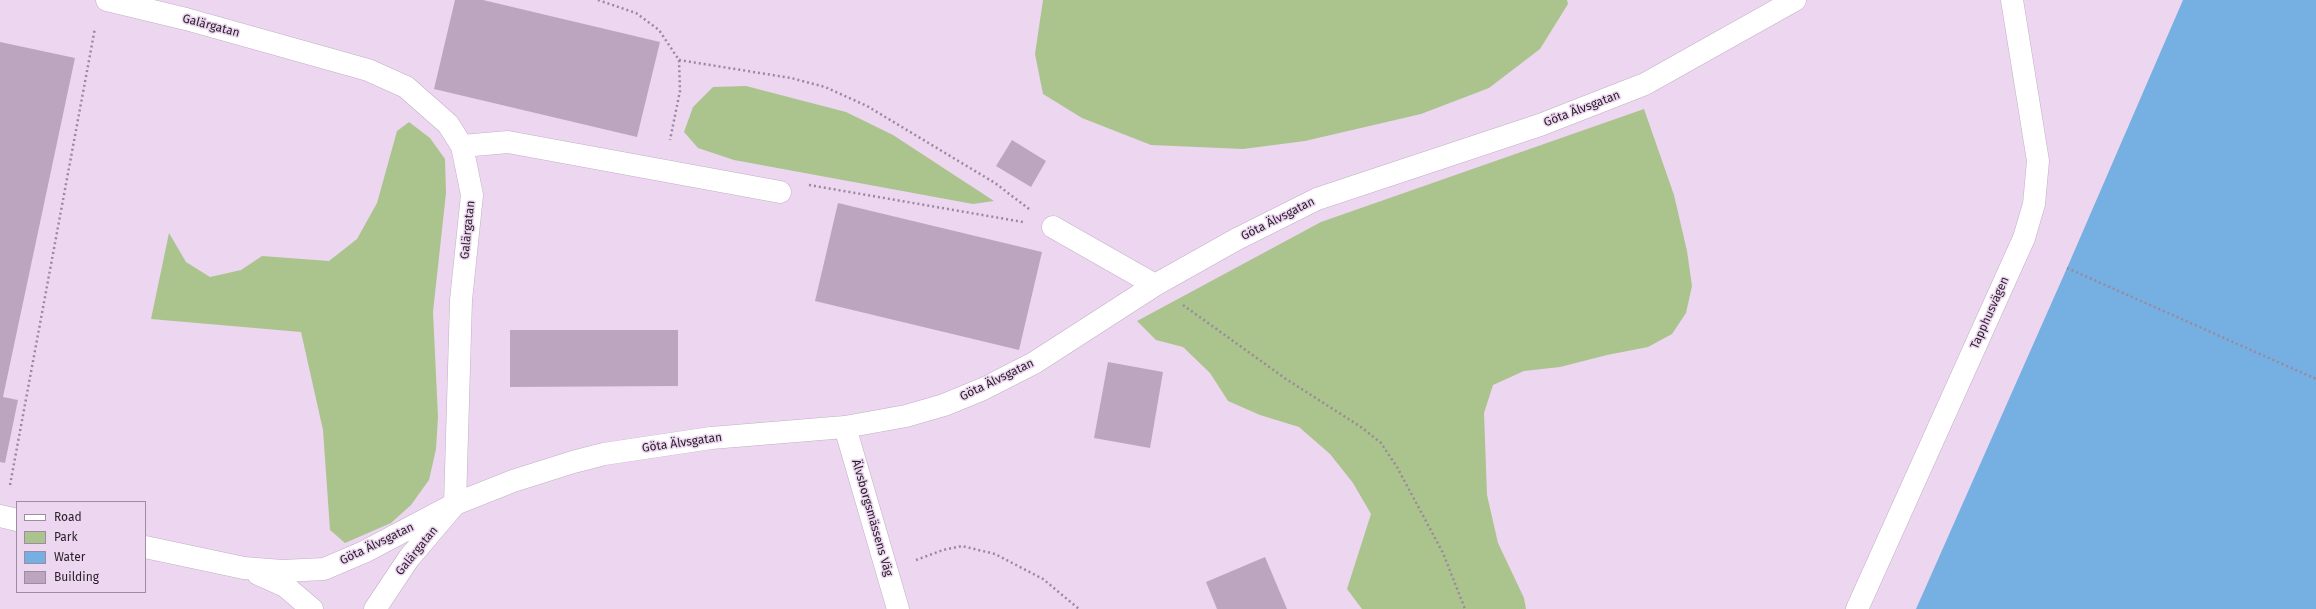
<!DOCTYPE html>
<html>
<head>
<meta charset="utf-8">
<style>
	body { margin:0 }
	#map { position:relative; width:2316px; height:609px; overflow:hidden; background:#edd6f0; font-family:"Fira Sans",sans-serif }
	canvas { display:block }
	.legend { position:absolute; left:16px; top:501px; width:130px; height:92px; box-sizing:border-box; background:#edd6f0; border:1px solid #9e8ca0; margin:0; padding:5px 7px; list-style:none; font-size:12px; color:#271e28 }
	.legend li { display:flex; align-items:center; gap:8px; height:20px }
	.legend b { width:20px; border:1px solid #9e8ca0 }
</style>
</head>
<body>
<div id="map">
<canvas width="2316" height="609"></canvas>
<ul class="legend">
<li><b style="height:5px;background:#fff"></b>Road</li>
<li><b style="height:11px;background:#abc48d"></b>Park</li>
<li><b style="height:11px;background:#76b0e2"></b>Water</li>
<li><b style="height:11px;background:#bca6bf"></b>Building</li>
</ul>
</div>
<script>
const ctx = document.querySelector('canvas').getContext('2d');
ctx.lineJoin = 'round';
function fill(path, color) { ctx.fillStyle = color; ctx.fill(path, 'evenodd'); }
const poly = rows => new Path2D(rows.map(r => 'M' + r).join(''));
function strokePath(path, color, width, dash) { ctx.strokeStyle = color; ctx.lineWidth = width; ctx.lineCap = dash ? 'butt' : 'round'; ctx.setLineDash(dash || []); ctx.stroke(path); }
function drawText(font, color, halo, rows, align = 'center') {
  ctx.font = font + ' "Fira Sans",sans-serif'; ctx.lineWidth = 3; ctx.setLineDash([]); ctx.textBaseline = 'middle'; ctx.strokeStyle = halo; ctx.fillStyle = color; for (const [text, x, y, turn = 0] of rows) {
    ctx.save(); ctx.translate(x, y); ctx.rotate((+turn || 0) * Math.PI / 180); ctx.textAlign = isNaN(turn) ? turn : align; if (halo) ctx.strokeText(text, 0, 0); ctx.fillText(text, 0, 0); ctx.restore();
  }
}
const green = poly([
	[1043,0,1567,0,1568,4,1540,49,1489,88,1421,114,1305,141,1243,149,1151,145,1082,118,1043,94,1035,54],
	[746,86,846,112,893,135,994,201,973,204,734,160,698,148,684,132,693,107,713,87],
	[1644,109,1674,195,1687,251,1692,286,1686,313,1672,334,1648,347,1607,355,1560,367,1524,371,1493,385,1484,413,1487,495,1498,543,1524,598,1526,609,1362,609,1347,589,1371,514,1353,483,1330,454,1299,427,1260,415,1228,401,1210,373,1183,347,1156,340,1137,321,1321,222],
	[409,122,430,138,445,159,446,193,433,312,438,417,436,449,429,480,411,505,391,523,345,543,330,530,323,430,301,332,151,319,169,233,186,262,210,277,241,270,262,256,329,261,357,239,377,203,397,131]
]);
const water = poly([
	[2183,0,2316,0,2316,609,1916,609,2067,268]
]);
const building = poly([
	[455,0,483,0,660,42,637,137,434,89],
	[0,42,75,58,3,397,18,400,5,463,0,462],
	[1012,140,1046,161,1031,187,996,166],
	[838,203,1042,252,1019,350,815,301],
	[510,330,678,330,678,386,510,387],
	[1108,362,1163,372,1150,448,1094,438],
	[1265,557,1287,609,1217,609,1206,582]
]);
const path = poly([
	[598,0,636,13,659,30,679,60,680,91,670,140],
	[679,60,791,78,825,87,867,106,995,183,1029,209],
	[809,185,1023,222],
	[2067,268,2316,379],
	[1183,305,1286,379,1361,427,1381,443,1397,467,1443,553,1465,609],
	[10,485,95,28],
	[916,560,943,550,962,546,995,554,1043,579,1079,609]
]);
const minor = poly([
	[107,0,186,19,368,70,406,87,448,124,462,146,472,195,461,300,455,504,409,558,375,609],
	[462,146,508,142,780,192],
	[1053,227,1155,285],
	[845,427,898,609],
	[0,516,17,520],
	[145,547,244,568,282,571,324,569,364,552,455,504,513,481,573,462,604,454,711,438,845,427,906,416,944,405,983,389,1034,363,1155,285,1237,239,1317,199,1540,125,1645,84,1795,0],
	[258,574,285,586,312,609],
	[1857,609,2024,238,2034,204,2038,161,2012,0]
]);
const streetNames = [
	["Galärgatan",211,26,15],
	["Göta Älvsgatan",1582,109,-21],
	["Göta Älvsgatan",1278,219,-27],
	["Galärgatan",468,230,-84],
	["Tapphusvägen",1990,313,-66],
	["Göta Älvsgatan",997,380,-26],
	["Göta Älvsgatan",682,443,-8],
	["Älvsborgsmässens Väg",872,518,74],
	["Göta Älvsgatan",377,544,-26],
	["Galärgatan",417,551,-51]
];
fill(green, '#abc48d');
fill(water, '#76b0e2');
fill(building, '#bca6bf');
strokePath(minor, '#c2adc6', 23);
strokePath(path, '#9a899d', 2.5, [2, 3]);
strokePath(minor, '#fff', 22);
drawText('12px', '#271e28', '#edd6f0', streetNames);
</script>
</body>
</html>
